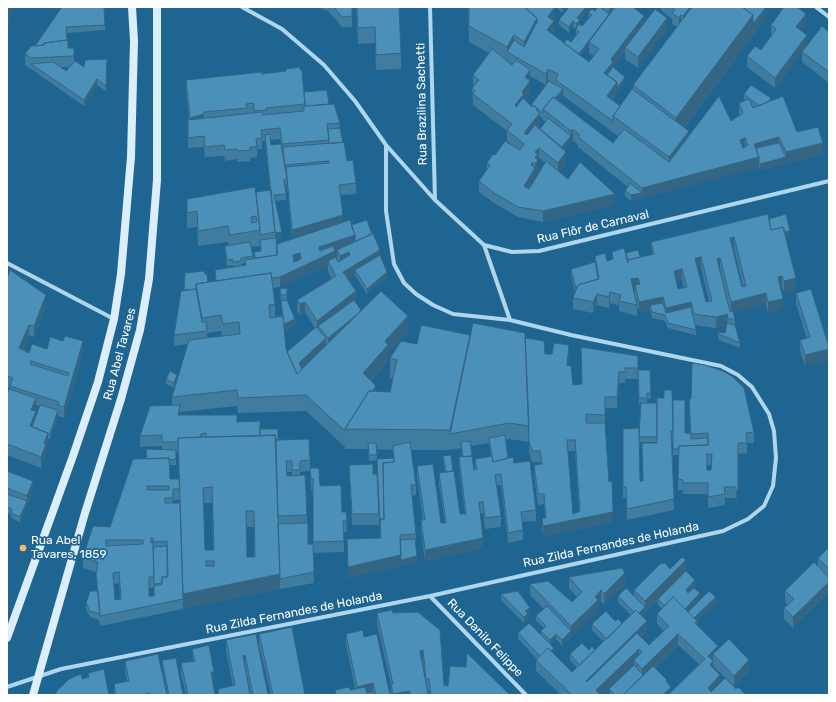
<!DOCTYPE html>
<html>
<head>
<meta charset="utf-8">
<style>
	body { margin:0 }
	#map { position:relative; width:836px; height:702px; overflow:hidden; background:#1e6591; font-family:Rubik,sans-serif }
	canvas { display:block }
	.frame { position:absolute; inset:0; border:8px solid #fff; pointer-events:none }
</style>
</head>
<body>
<div id="map">
<canvas width="836" height="702"></canvas>
<div class="frame"></div>
</div>
<script>
const ctx = document.querySelector('canvas').getContext('2d');
ctx.lineJoin = 'round';
const poly = rows => new Path2D(rows.map(r => 'M' + r).join(''));
function strokePath(path, color, width, dash) { ctx.strokeStyle = color; ctx.lineWidth = width; ctx.lineCap = dash ? 'butt' : 'round'; ctx.setLineDash(dash || []); ctx.stroke(path); }
function fill(path, color) { ctx.fillStyle = color; ctx.fill(path, 'evenodd'); }
function drawText(font, color, halo, rows, align = 'center') {
  ctx.font = font + ' Rubik,sans-serif'; ctx.lineWidth = 3.5; ctx.setLineDash([]); ctx.textBaseline = 'middle'; ctx.strokeStyle = halo; ctx.fillStyle = color; for (const [text, x, y, turn = 0] of rows) {
    ctx.save(); ctx.translate(x, y); ctx.rotate((+turn || 0) * Math.PI / 180); ctx.textAlign = isNaN(turn) ? turn : align; if (halo) ctx.strokeText(text, 0, 0); ctx.fillText(text, 0, 0); ctx.restore();
  }
}
const street = poly([
	[242,7,282,29,324,65,355,101,386,145,435,200,484,245,512,252,539,251,829,181],
	[430,7,435,200],
	[816,7,829,17],
	[386,145,386,211,394,264,404,283,416,294,433,305,453,314,510,320],
	[7,263,114,319],
	[430,596,526,695],
	[7,687,61,669,430,596,723,531,748,519,764,506,773,486,776,458,774,431,769,414,752,387,738,375,721,366,571,335,510,320,484,245]
]);
const secondary = poly([
	[7,638,73,456,98,382,114,319,121,274,131,157,134,41,132,7],
	[33,695,85,513,121,399,140,330,149,279,157,180,157,7]
]);
const wall = poly([
	[62,7,105,25,105,30,67,33,68,48,74,56,74,62,84,67,107,59,106,91,97,85,84,106,25,65,25,54,35,46],
	[60,67,70,67,66,71],
	[320,7,352,7,352,27,342,27,328,11,320,8],
	[356,7,399,7,401,53,401,69,376,70,375,43,358,44],
	[468,7,555,7,555,18,553,20,554,32,552,34,564,43,571,42,576,35,576,29,573,27,569,33,559,25,559,20,580,21,580,24,582,26,589,18,588,13,595,11,598,7,633,7,644,23,667,29,638,68,625,59,625,51,613,67,625,82,612,100,620,106,633,90,633,85,677,27,672,24,672,19,661,10,661,7,766,7,766,18,684,128,689,136,731,121,740,115,739,114,739,103,746,100,744,99,744,94,771,100,797,132,823,154,760,170,759,167,631,201,625,196,625,191,628,187,578,147,578,145,573,140,571,142,564,150,566,163,559,172,568,179,615,205,543,222,518,217,494,203,479,192,479,181,487,169,487,163,495,155,513,146,507,141,507,131,473,105,472,88,473,86,473,75,489,53,469,42],
	[589,46,589,53,594,56,589,62,581,56],
	[530,76,546,85,548,80,556,84,556,85,531,105,531,107,525,99,530,92],
	[562,95,618,136,613,143,558,100],
	[540,116,543,119,543,120,546,122,540,129,538,127,540,124],
	[539,158,545,163,535,179,535,175,538,171,538,160],
	[556,7,567,7,562,13],
	[771,25,806,25,801,31,807,46,829,32,829,83,802,62,802,52,775,88,747,67,747,56,761,50,771,36],
	[262,74,329,104,340,123,340,128,347,161,356,183,356,194,341,195,343,222,351,225,380,255,387,277,367,294,355,275,348,279,356,302,355,302,361,310,408,332,388,353,388,361,371,381,376,391,390,392,393,379,390,378,390,358,417,344,470,339,525,338,545,354,569,356,568,366,573,385,582,384,638,356,638,370,650,370,651,399,647,399,647,403,657,403,673,400,685,433,690,433,689,410,689,399,754,432,754,443,747,443,747,453,738,454,738,501,736,502,736,498,725,498,725,505,708,508,708,494,683,494,683,490,678,490,678,455,673,455,673,439,673,442,672,442,674,510,627,520,626,498,623,498,623,429,639,428,641,404,639,404,638,379,625,379,625,383,619,383,617,408,605,408,605,424,609,482,613,522,543,537,542,529,542,518,545,518,544,504,538,505,534,476,534,465,541,464,540,462,532,462,529,452,529,442,509,439,505,440,508,458,514,463,536,510,536,521,522,522,523,530,523,540,508,543,501,485,497,485,501,516,501,527,485,529,483,513,480,513,483,548,425,561,421,531,421,520,423,520,417,477,417,466,441,523,445,523,439,484,439,473,445,472,443,461,443,456,460,514,465,514,459,468,459,457,462,457,461,448,450,450,411,450,416,485,416,495,412,496,416,534,416,545,417,562,348,578,347,539,380,538,377,464,393,458,393,450,376,449,377,460,369,461,368,449,345,449,345,447,306,411,238,413,237,406,180,412,180,415,237,422,260,429,310,460,310,471,300,472,300,475,307,515,308,544,313,544,313,490,311,490,310,468,320,486,342,512,346,512,347,532,344,532,344,552,313,553,314,583,280,589,100,626,99,620,90,617,86,609,86,603,97,591,97,572,83,568,83,557,110,527,147,459,162,449,162,446,140,447,140,436,160,405,172,405,172,397,177,382,174,388,166,384,166,379,177,380,188,344,174,346,174,335,184,290,205,274,208,282,215,281,215,270,233,267,233,265,227,266,225,251,225,246,229,245,228,242,198,246,197,227,187,228,187,213,256,192,270,190,265,141,262,141,262,149,257,149,257,157,250,158,250,161,237,162,237,159,225,161,224,156,205,157,204,147,188,148,188,120,189,120,186,91,186,80],
	[280,139,281,144,271,145,270,140],
	[285,185,287,185,292,239,277,250,276,239,282,237,275,201,286,200],
	[260,246,261,251,254,252,254,258,253,259,251,247],
	[337,251,337,260,335,257,335,252],
	[245,263,245,265,241,266,241,264],
	[328,265,328,272,332,279,297,300,297,311,300,315,305,312,315,328,287,352,286,349,284,330,295,325,287,300,287,295,280,289,281,301,285,300,281,301,282,316,275,317,275,304,273,288,280,287],
	[221,331,222,336,207,338,207,333],
	[640,442,657,442,643,481,640,481],
	[489,443,491,457,475,459,475,469,474,470,471,446],
	[567,451,575,451,579,512,573,514],
	[176,452,178,452,179,479,170,479,170,465,176,465],
	[707,465,712,465,711,470,707,470],
	[287,472,292,472,292,476,287,476],
	[173,500,180,500,180,503,173,503],
	[203,503,212,503,213,550,205,550],
	[246,527,254,527,254,557,247,557],
	[119,583,120,599,115,600,114,584],
	[149,588,154,588,154,596,149,596],
	[769,219,790,236,786,237,796,289,784,292,782,287,781,288,783,309,768,313,766,304,733,312,735,320,735,325,740,343,740,348,719,340,718,337,718,332,725,333,727,325,716,328,695,325,696,330,696,335,668,328,665,321,652,318,650,310,639,312,635,296,635,289,634,290,637,305,637,316,619,311,619,305,610,303,609,308,597,305,593,313,573,309,573,298,575,292,571,275,571,269,595,262,595,256,607,261,612,260,612,252,626,253,640,257,652,255,651,242],
	[733,248,734,248,743,286,742,287],
	[701,267,709,301,706,302,697,268],
	[719,269,720,269,730,312],
	[682,280,684,287,678,289,676,281],
	[7,279,46,306,34,337,29,335,23,350,29,353,47,349,83,352,64,418,58,416,50,439,48,438,48,444,46,448,46,454,41,468,7,455,7,394,10,389,10,388,7,387],
	[36,405,40,406,36,416,35,411,36,409],
	[796,293,829,347,829,360,805,366,800,350,800,340,807,338,796,304],
	[349,465,379,514,379,525,352,525],
	[7,471,33,492,20,522,11,518,11,514,7,513],
	[829,547,829,592,793,628,784,619,784,608,788,605,785,602,785,591,818,567,818,558],
	[670,569,686,571,695,586,688,593,700,599,687,611,688,612,716,603,697,621,697,625,718,649,749,671,734,686,713,666,713,668,720,682,736,689,746,695,610,695,609,689,634,665,603,695,561,695,536,671,536,660,537,659,518,639,518,633,541,635,541,631,544,628,536,621,536,616,544,609,530,595,530,584,572,602,577,597,569,588,569,577,625,584,604,604,601,601,598,604,598,611,562,646,556,639,551,644,554,653,554,654,572,672,577,668,570,660,570,654,589,650,595,650,604,642,592,630,592,624,615,621,622,623,631,615,618,602,618,596,634,595,634,590],
	[658,600,658,605,662,609,657,614,657,624,664,631,649,645,641,637,647,632,642,615],
	[678,645,699,664,671,692,667,682,655,668],
	[501,594,530,613,528,615,528,620,524,623,501,600],
	[418,612,444,685,509,695,430,695,429,690,428,690,428,695,391,695,391,685,377,624,377,613],
	[422,661,423,661,424,674],
	[256,634,268,695,251,695,245,666,250,695,218,695,218,689,233,686,226,651,226,640],
	[259,634,305,695,271,695,259,645],
	[346,634,364,637,390,695,374,695,335,693,335,690,350,690,355,689,346,644],
	[192,649,214,682,213,683,215,695,186,695,181,674,181,663,193,661],
	[162,660,183,695,168,695,162,666],
	[125,661,167,695,114,695,114,684,127,681,125,671]
]);
const shadedWall = poly([
	[9,7,14,7,7,28,7,12],
	[555,7,555,18,548,28,548,17],
	[562,7,567,7,562,13],
	[586,7,591,7,580,21,580,26,576,30,577,18],
	[611,7,619,7,589,42,589,46,576,63,576,57,609,14,609,9],
	[690,7,698,7,683,27,683,16],
	[766,7,766,18,676,138,676,118,753,15],
	[806,14,806,25,796,38,796,27],
	[681,15,681,26,679,29,679,18],
	[644,16,644,26,625,48,625,51,613,67,613,73,607,81,604,73,611,59],
	[537,18,537,33,524,58,524,42],
	[667,18,667,29,638,68,638,57],
	[554,21,554,32,547,40,547,30],
	[573,21,573,27,569,33,569,27],
	[514,35,514,50,507,52,507,47],
	[807,35,807,46,775,88,775,78],
	[548,69,548,80,546,85,546,74],
	[530,70,530,80,525,77],
	[625,77,625,82,607,107,607,96,617,82],
	[97,79,97,85,84,106,84,100],
	[530,81,530,92,524,100,515,116,515,105,522,92],
	[563,89,563,94,548,113,546,111],
	[538,109,538,116,540,113,540,124,524,144,524,133],
	[204,114,204,125,190,129,190,118],
	[573,129,573,140,571,142,571,131],
	[689,131,689,147,669,173,669,157],
	[571,136,571,142,562,153,562,147],
	[779,137,779,148,756,154,754,144],
	[745,138,745,148,740,151,740,140],
	[823,143,823,154,760,170,760,164,786,157,786,152],
	[539,148,539,158,538,160,538,171,535,175,535,152],
	[566,152,566,163,558,174,558,163],
	[759,157,759,168,631,201,631,195,642,193,642,188],
	[533,162,533,172,535,168,535,179,524,197,524,186,531,165],
	[615,194,615,205,543,222,543,211],
	[343,215,343,225,292,241,292,230],
	[790,231,790,236,771,241,771,235],
	[282,232,282,237,275,239,275,233],
	[355,235,355,246,348,248,337,250,337,251,335,252,335,262,328,261,328,265,280,287,280,277,319,257,319,247],
	[734,237,734,248,730,248,730,238],
	[380,250,380,260,355,270,355,275,343,282,343,272],
	[349,252,349,263,340,267,340,256],
	[300,253,300,264,293,266,293,255],
	[701,257,701,267,695,269,695,258],
	[720,258,720,269,717,269,717,259],
	[682,269,682,280,674,282,674,271],
	[387,272,387,277,367,294,367,289],
	[782,276,782,287,778,288,778,277],
	[638,278,638,289,635,285,635,289,631,290,631,279],
	[796,278,796,289,784,292,784,281],
	[356,291,356,302,321,329,318,326,318,331,317,332,317,321],
	[610,292,610,303,609,308,609,297],
	[766,293,766,304,731,313,731,302],
	[597,294,597,305,593,313,593,302],
	[46,295,46,306,34,337,34,326],
	[663,297,663,307,650,305,650,310,639,312,639,302],
	[783,299,783,309,768,313,768,302],
	[305,302,305,312,300,315,300,304],
	[691,302,691,313,666,317,666,308],
	[362,311,328,349,328,338],
	[728,314,727,325,716,328,716,317],
	[408,316,408,332,388,353,388,361,363,389,363,373,385,341],
	[295,319,295,325,283,330,283,325],
	[29,325,29,335,19,359,19,348],
	[470,335,470,355,450,434,450,450,450,430],
	[326,338,326,349,299,374,299,363],
	[83,341,83,352,64,418,64,407],
	[569,345,569,356,567,376,567,366],
	[829,349,829,360,805,366,805,355],
	[619,372,619,383,617,408,617,397],
	[177,375,177,381,174,388,174,383],
	[376,386,376,401,347,429],
	[36,398,36,409,31,420,31,410],
	[180,405,180,416,178,415],
	[58,410,58,416,50,439,50,434],
	[36,411,36,422,32,427,32,432,30,426],
	[48,433,48,444,46,448,46,454,41,468,41,457,44,443],
	[738,443,738,501,736,502,736,491],
	[33,481,33,492,20,522,20,517,27,501,27,496],
	[613,512,613,522,543,537,543,526],
	[483,538,483,548,425,561,425,550],
	[401,555,417,556,417,562,348,578,348,567],
	[686,560,686,571,637,620,637,615,645,607,645,601],
	[625,573,625,584,604,604,604,594],
	[280,574,280,589,183,609,183,594],
	[695,580,695,586,686,595,686,590],
	[829,582,829,592,793,628,793,617],
	[601,590,601,601,598,604,598,611,562,646,562,640,571,631,571,626,595,597],
	[700,593,700,599,682,617,682,611],
	[716,597,716,603,691,627,691,621],
	[530,608,530,613,528,615,528,620,524,623,524,617,525,611],
	[647,621,647,632,586,692,586,681],
	[556,634,556,639,550,645,550,640],
	[678,634,678,645,643,679,642,676,642,669],
	[718,646,718,657,713,654,713,672,710,675,708,656],
	[554,648,554,653,543,665,543,659],
	[639,649,639,660,634,660,634,665,603,695,596,695,596,690],
	[423,650,423,661,420,662,420,651],
	[245,655,245,666,243,667,243,656],
	[749,660,749,671,734,686,734,676],
	[211,672,214,672,214,682,211,683],
	[720,675,720,686,712,695,708,688],
	[373,683,373,694,357,695,357,687],
	[671,687,671,695,663,695],
	[410,691,410,695,393,695,393,694]
]);
const building = poly([
	[62,7,104,7,105,25,66,27,67,40,44,43,44,45,35,46,62,7],
	[334,7,352,7,352,16,342,17,334,7],
	[357,7,399,7,401,53,376,55,375,27,358,28,357,7],
	[469,7,524,7,537,18,524,42,514,35,507,47,469,26,469,7],
	[524,7,555,7,548,17,554,21,547,30,589,62,599,49,589,42,615,7,633,7,644,16,611,59,613,62,604,73,617,82,607,96,620,106,613,116,613,121,556,80,558,74,548,69,546,74,507,52,514,40,524,47,537,22,537,18,524,7],
	[569,7,586,7,577,18,580,20,576,24,573,21,569,27,559,20,569,7],
	[598,7,600,7,609,14,579,54,564,43,567,39,571,42,579,32,576,29,579,24,582,26,592,15,588,13,592,9,595,11,598,7],
	[671,7,690,7,683,16,681,15,679,18,672,13,675,10,671,7],
	[692,7,742,7,753,15,676,118,633,85,692,7],
	[742,7,766,7,753,24,753,15,742,7],
	[784,7,797,7,806,14,796,27,807,35,775,78,747,56,755,46,761,50,776,29,771,25,784,7],
	[655,9,667,18,638,57,625,48,655,9],
	[822,26,829,32,829,72,802,52,822,26],
	[68,40,68,48,74,48,74,56,31,58,25,54,31,46,44,45,44,43,68,40],
	[492,49,512,65,516,60,530,70,525,77,530,81,522,92,524,94,515,105,516,107,523,98,532,107,533,105,538,109,536,110,540,113,524,133,527,135,535,125,566,152,558,163,539,148,535,152,538,154,535,158,538,160,535,164,533,162,531,165,535,168,524,186,529,189,546,161,568,179,580,162,615,194,543,211,518,207,494,193,479,181,490,165,487,163,493,154,495,155,505,141,520,150,524,144,507,130,512,124,473,94,475,91,472,88,479,80,473,75,492,49],
	[107,59,106,86,97,79,84,100,31,64,53,62,66,71,75,61,84,67,85,60,107,59],
	[300,67,300,70,302,70,305,104,266,108,267,110,254,111,254,103,246,104,247,108,204,112,204,114,190,118,186,80,262,72,262,74,286,71,286,69,300,67],
	[613,67,625,77,617,88,617,82,607,75,613,67],
	[549,81,563,89,555,98,553,97,543,109,543,113,533,105,533,106,531,105,549,81],
	[751,85,771,98,769,101,759,106,744,94,751,85],
	[632,89,689,131,669,157,613,116,632,89],
	[327,90,329,104,305,106,304,92,327,90],
	[719,96,731,121,743,113,739,103,749,99,753,108,783,96,797,132,818,127,823,143,786,152,779,137,754,144,759,157,642,188,578,137,580,135,573,129,571,131,543,109,553,97,613,143,624,129,669,162,719,96],
	[745,138,748,145,743,148,740,140,745,138],
	[334,104,340,123,327,124,329,140,282,144,280,128,261,130,262,138,256,139,257,147,250,147,250,150,237,151,237,149,225,150,224,145,205,147,204,136,188,138,188,120,262,112,263,115,304,111,304,106,334,104],
	[548,118,571,136,562,147,540,129,548,118],
	[340,128,343,142,329,144,328,129,340,128],
	[270,134,271,145,281,144,287,179,284,180,286,194,274,195,282,232,275,233,265,135,270,134],
	[344,142,347,161,353,160,356,183,339,185,343,215,292,230,286,167,329,163,329,161,285,165,283,147,344,142],
	[779,143,786,157,760,164,759,162,759,157,756,148,779,143],
	[630,183,642,193,631,195,625,191,630,183],
	[255,187,260,230,230,235,228,226,198,231,197,211,187,213,187,199,255,187],
	[256,216,257,222,252,223,251,217,256,216],
	[271,190,275,232,260,235,260,230,256,192,271,190],
	[768,214,771,230,783,227,796,278,784,281,782,276,778,277,783,299,768,302,766,293,731,302,720,258,717,259,730,312,733,311,735,320,727,318,728,314,716,317,694,314,691,302,666,308,663,297,639,302,635,285,640,284,638,278,631,279,637,305,619,301,621,295,610,292,609,297,597,294,593,302,573,298,578,285,599,279,595,256,605,253,607,261,613,259,612,252,624,248,628,263,628,260,654,254,651,242,768,214],
	[734,237,746,286,742,287,730,238,734,237],
	[701,257,712,301,706,302,695,258,701,257],
	[682,269,687,287,678,289,674,271,682,269],
	[786,214,790,231,785,232,783,227,771,230,769,219,786,214],
	[350,220,355,235,319,247,320,251,333,246,335,251,280,277,272,278,271,273,216,281,215,270,246,265,245,260,277,255,277,244,350,220],
	[300,253,301,259,294,262,293,255,300,253],
	[367,220,372,234,348,245,348,244,355,240,355,235,351,225,367,220],
	[373,233,380,250,343,272,356,291,317,321,305,302,300,304,297,300,336,276,328,261,336,257,338,262,350,255,349,252,340,256,337,250,373,233],
	[276,238,277,255,255,258,254,252,261,251,260,240,276,238],
	[250,242,253,256,241,258,241,261,233,262,233,259,227,260,225,246,250,242],
	[638,250,640,257,628,260,626,253,638,250],
	[380,255,387,272,367,289,355,270,380,255],
	[595,262,598,279,578,285,576,289,571,269,595,262],
	[10,270,46,295,34,326,29,325,19,348,29,353,32,344,47,349,50,337,63,341,65,336,83,341,64,407,58,405,59,402,10,386,13,378,7,376,7,279,10,270],
	[31,361,69,373,68,376,30,364,31,361],
	[204,271,205,274,207,274,208,282,196,284,196,289,184,290,185,273,204,271],
	[271,273,275,304,269,305,270,318,283,316,286,349,297,374,381,291,408,316,385,341,388,345,363,373,376,386,372,391,369,391,345,429,345,431,306,395,238,398,237,390,172,397,189,340,240,334,239,322,223,324,221,315,202,318,196,284,271,273],
	[287,288,287,295,281,295,280,289,287,288],
	[196,289,202,322,206,322,207,331,174,335,181,291,196,289],
	[811,289,829,347,829,349,805,355,800,340,810,337,796,293,811,289],
	[287,300,295,319,284,324,281,301,287,300],
	[354,300,361,310,354,317,328,338,318,326,354,300],
	[663,303,666,313,691,307,696,330,668,323,665,315,652,312,650,305,663,303],
	[473,323,525,333,529,426,509,423,450,434,473,323],
	[727,323,735,325,740,343,719,334,718,332,725,333,727,323],
	[421,325,470,335,450,430,345,429,369,391,390,392,397,360,390,358,401,341,417,344,421,325],
	[316,327,326,338,299,363,302,369,297,374,287,352,316,327],
	[525,338,544,341,545,354,552,354,554,343,569,345,567,366,571,365,573,385,582,384,581,347,638,356,638,368,625,368,625,372,619,372,617,397,605,397,605,415,586,414,586,423,605,423,609,482,612,481,613,512,543,526,542,518,546,518,544,494,538,494,534,465,542,464,540,451,532,451,529,441,525,338],
	[567,440,575,440,580,511,573,514,567,440],
	[692,363,705,365,723,371,733,377,744,388,754,432,746,433,747,443,738,443,738,490,736,491,736,487,724,487,725,494,708,497,708,483,683,483,683,480,678,479,679,446,708,445,708,433,691,434,689,399,691,399,692,363],
	[707,454,712,454,711,470,707,470,707,454],
	[638,370,650,370,651,393,647,393,647,398,639,398,638,370],
	[170,371,177,375,174,383,166,379,170,371],
	[9,389,36,398,31,410,36,411,30,426,48,433,44,443,46,444,41,457,7,444,7,421,8,418,7,418,7,394,9,389],
	[664,390,672,390,673,431,671,431,674,499,627,509,626,487,623,487,623,429,639,428,640,481,643,481,642,443,657,443,657,398,664,398,664,390],
	[673,400,685,400,685,433,691,433,691,439,708,438,708,445,679,446,679,449,673,449,673,400],
	[641,403,657,403,657,437,639,437,641,403],
	[40,405,58,410,50,434,32,427,40,405],
	[180,405,178,415,237,415,237,422,260,421,260,436,206,437,206,433,201,434,201,437,178,438,178,442,162,442,162,435,140,436,150,406,180,405],
	[260,429,278,429,278,440,276,440,275,435,260,436,260,429],
	[275,435,280,574,183,594,178,438,275,435],
	[212,487,214,550,205,550,203,488,212,487],
	[246,511,254,511,255,557,247,557,246,511],
	[206,561,214,561,214,566,206,566,206,561],
	[505,435,508,458,493,462,489,438,505,435],
	[309,439,310,460,300,461,300,470,292,470,292,461,286,461,287,476,305,475,307,515,278,516,276,440,309,439],
	[470,441,472,456,463,457,461,442,470,441],
	[410,442,416,485,411,485,416,534,400,535,401,555,348,567,347,539,381,538,380,519,384,519,383,463,394,462,393,446,410,442],
	[368,443,376,443,377,455,369,455,368,443],
	[146,449,176,450,176,459,169,460,169,458,147,459,146,449],
	[451,455,453,471,446,472,443,456,451,455],
	[472,456,474,470,477,469,475,459,492,456,493,462,513,457,514,463,530,461,536,510,521,512,523,530,508,533,501,474,495,475,501,516,485,518,483,502,479,502,483,538,425,550,421,520,425,520,417,466,433,464,441,523,446,523,439,473,454,471,460,514,466,514,459,457,472,456],
	[169,458,170,479,179,479,180,489,173,489,173,498,165,498,165,503,180,503,183,599,100,616,96,574,98,562,83,557,93,526,110,527,133,459,169,458],
	[147,486,169,486,169,490,147,490,147,486],
	[151,538,153,538,153,542,167,541,168,577,162,577,162,584,154,586,154,596,149,596,149,577,154,577,153,543,151,543,151,538],
	[106,540,143,540,143,544,106,546,106,540],
	[119,572,121,599,115,600,113,573,119,572],
	[394,458,394,462,383,463,384,519,380,519,380,525,377,459,394,458],
	[373,464,373,474,377,474,379,514,352,514,349,465,373,464],
	[310,468,319,468,320,486,341,485,342,512,346,512,347,521,343,521,344,541,313,542,313,479,311,479,310,468],
	[7,471,33,481,27,496,7,488,7,471],
	[7,494,27,501,20,517,11,513,12,509,7,507,7,494],
	[308,523,308,544,313,544,314,572,280,579,278,524,308,523],
	[415,539,417,556,401,560,400,540,415,539],
	[167,546,167,577,162,577,162,583,154,584,153,547,167,546],
	[829,547,829,569,818,558,829,547],
	[682,557,686,560,645,601,634,590,660,564,665,563,670,569,682,557],
	[814,562,829,578,829,582,793,617,784,608,794,599,785,591,814,562],
	[622,568,625,573,604,594,601,590,595,597,598,600,571,626,530,584,548,581,572,602,582,592,569,577,622,568],
	[686,571,695,580,686,590,688,593,694,588,700,593,685,609,673,597,664,606,658,599,686,571],
	[626,588,645,607,639,613,636,610,634,612,618,596,626,588],
	[90,591,98,591,100,614,90,611,86,603,90,591],
	[518,591,530,608,525,611,528,614,524,617,501,594,518,591],
	[709,591,716,597,694,618,688,612,709,591],
	[673,597,697,621,695,623,718,646,708,656,713,661,710,665,720,675,708,688,711,692,725,678,736,689,738,687,746,695,668,695,705,659,678,634,642,669,634,660,642,652,639,649,596,690,599,694,598,695,572,695,536,660,548,648,572,672,636,610,647,621,586,681,587,682,637,633,649,645,669,626,657,614,673,597],
	[547,606,571,631,562,640,556,634,550,640,541,631,546,626,536,616,547,606],
	[392,610,393,613,418,612,440,630,444,685,448,686,450,666,466,667,467,653,509,694,508,695,431,695,429,679,426,679,423,650,420,651,428,694,410,695,410,691,393,694,391,684,393,684,377,613,392,610],
	[606,611,615,621,618,619,622,623,607,639,592,624,606,611],
	[529,623,554,648,551,651,548,648,540,656,518,633,529,623],
	[292,627,305,695,273,695,259,634,292,627],
	[363,630,364,637,377,634,390,695,376,695,373,683,357,687,346,634,363,630],
	[256,634,268,695,253,695,245,655,243,656,250,695,219,695,218,689,235,685,226,640,256,634],
	[729,639,749,660,734,676,713,654,729,639],
	[582,643,589,650,592,646,595,650,580,665,570,654,582,643],
	[209,645,214,672,211,672,215,695,188,695,181,663,195,661,192,649,209,645],
	[158,654,167,695,152,695,151,694,146,693,146,695,116,695,114,684,129,681,125,661,158,654],
	[176,658,183,695,169,695,162,660,176,658],
	[634,665,643,675,623,695,615,695,609,689,634,665],
	[653,666,667,680,666,681,671,687,663,695,653,695,653,694,652,695,623,695,653,666],
	[104,669,109,695,55,695,57,691,69,679,81,674,82,679,89,677,88,673,104,669],
	[349,687,350,690,365,687,367,693,373,692,374,695,325,695,336,693,335,690,349,687]
]);
const markers = [
	[23,548,4,"#fcb96e"]
];
const streetNames = [
	["Rua Brazilina Sachetti",422,104,-91],
	["Rua Flôr de Carnaval",593,227,-13],
	["Rua Abel Tavares",120,354,-75],
	["Rua Zilda Fernandes de Holanda",611,545,-12],
	["Rua Zilda Fernandes de Holanda",294,613,-11],
	["Rua Danilo Felippe",485,638,46]
];
const poiNames = [
	["Rua Abel",31,541],
	["Tavares, 1859",31,555]
];
strokePath(street, '#afd6ed', 4);
strokePath(secondary, '#dbeefa', 8);
fill(wall, '#407c9f');
fill(shadedWall, '#346582');
fill(building, '#4b90b9');
strokePath(building, '#346582', 1);
for (const [x, y, r, color] of markers) { const dot = new Path2D(); dot.arc(x, y, r, 0, 2 * Math.PI); ctx.fillStyle = color; ctx.fill(dot); strokePath(dot, '#1e6591', 1.5); }
drawText('12px', '#fff', '#1e6591', streetNames);
drawText('12px', '#fff', '#1e6591', poiNames, 'left');
</script>
</body>
</html>
